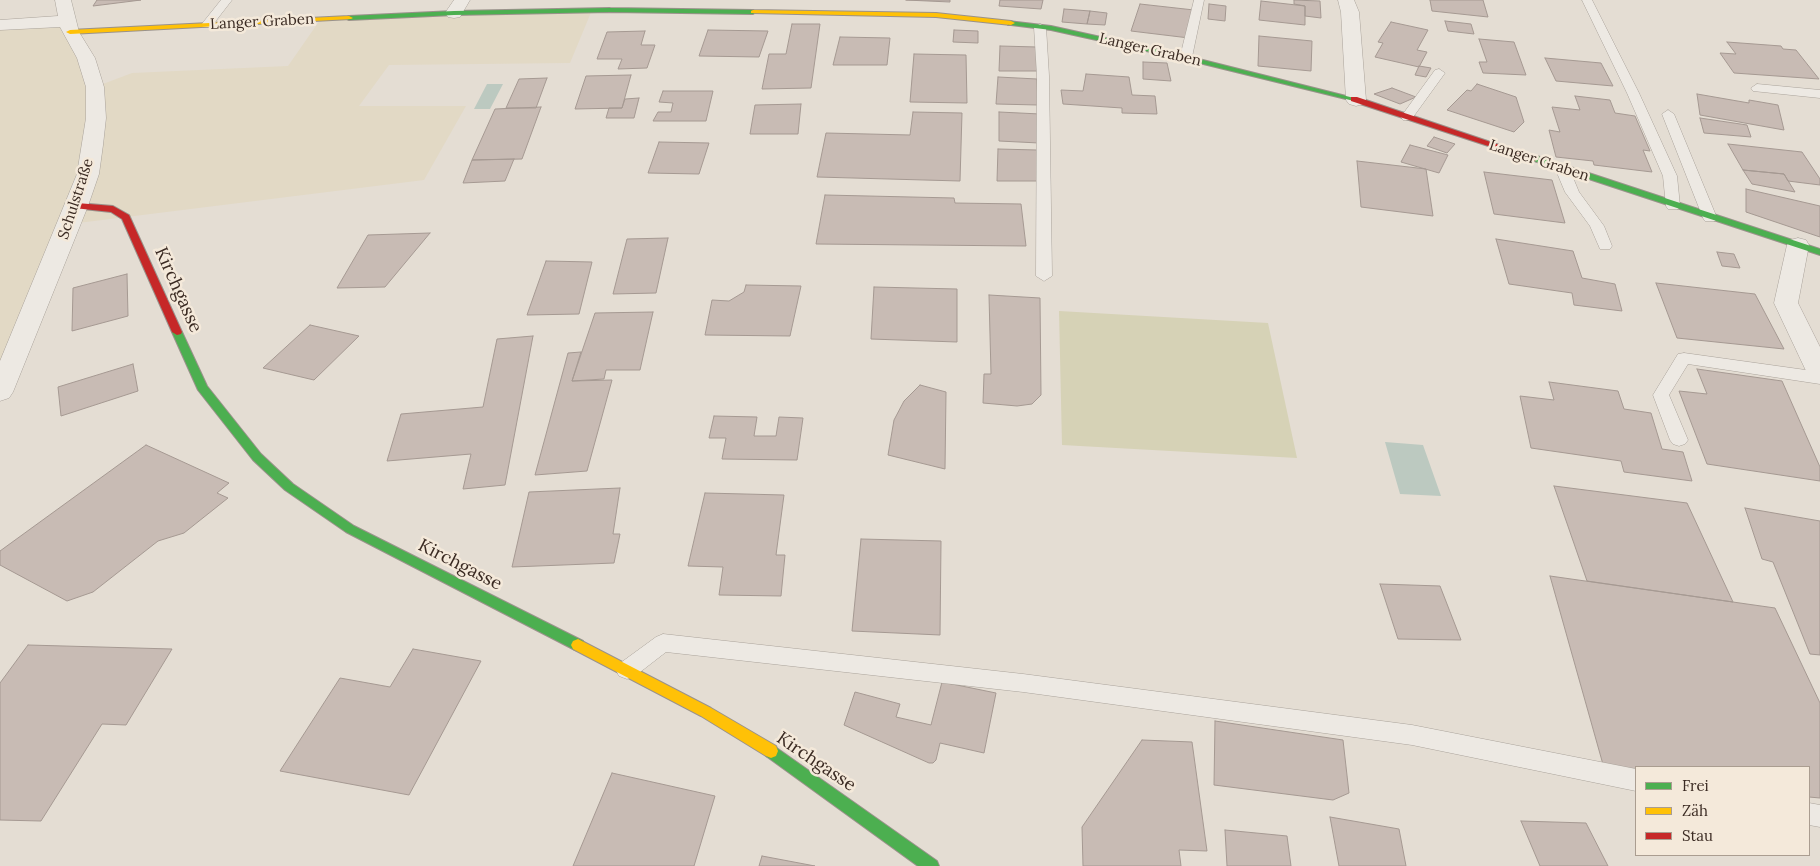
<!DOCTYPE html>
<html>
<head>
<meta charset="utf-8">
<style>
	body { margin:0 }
	#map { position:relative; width:1820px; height:866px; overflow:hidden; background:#e4ddd3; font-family:Lora,serif }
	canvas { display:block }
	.legend { position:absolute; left:1635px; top:766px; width:175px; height:90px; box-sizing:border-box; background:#f4e9da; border:1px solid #aa9d90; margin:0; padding:6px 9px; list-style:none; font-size:15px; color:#3a2a22 }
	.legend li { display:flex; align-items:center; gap:10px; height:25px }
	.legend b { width:25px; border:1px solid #aa9d90 }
</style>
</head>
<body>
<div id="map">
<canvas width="1820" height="866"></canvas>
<ul class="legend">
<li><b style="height:6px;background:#4caf50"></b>Frei</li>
<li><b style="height:6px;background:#ffc107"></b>Zäh</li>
<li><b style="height:6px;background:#c62828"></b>Stau</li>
</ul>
</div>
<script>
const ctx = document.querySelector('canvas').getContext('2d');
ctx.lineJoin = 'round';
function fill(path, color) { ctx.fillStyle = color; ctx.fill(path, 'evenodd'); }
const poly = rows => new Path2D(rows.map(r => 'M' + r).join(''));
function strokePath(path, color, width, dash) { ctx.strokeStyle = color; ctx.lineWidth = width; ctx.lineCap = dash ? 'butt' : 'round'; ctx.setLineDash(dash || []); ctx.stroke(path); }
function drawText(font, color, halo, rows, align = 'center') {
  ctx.font = font + ' Lora,serif'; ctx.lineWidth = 5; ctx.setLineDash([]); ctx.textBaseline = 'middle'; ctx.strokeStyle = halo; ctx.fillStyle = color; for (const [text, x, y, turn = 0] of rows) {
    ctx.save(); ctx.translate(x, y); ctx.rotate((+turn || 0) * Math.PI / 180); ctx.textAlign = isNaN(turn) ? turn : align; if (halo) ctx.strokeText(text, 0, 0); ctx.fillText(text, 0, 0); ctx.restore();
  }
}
const farmland = poly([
	[592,10,570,63,389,65,359,106,466,106,424,180,70,224,0,392,0,25,68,21,95,87,132,73,288,66,320,20]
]);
const green = poly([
	[1059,311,1268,323,1297,458,1062,445]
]);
const water = poly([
	[487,84,503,84,490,109,474,109],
	[1385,442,1423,445,1441,496,1400,494]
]);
const building = poly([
	[97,0,141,0,93,6,97,0],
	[906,0,950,0,950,2,906,0],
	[1000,0,1043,0,1041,9,999,6,1000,0],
	[1294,0,1320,1,1321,18,1305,16,1305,6,1294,4,1294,0],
	[1430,0,1483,0,1488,17,1432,11,1430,0],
	[1261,1,1305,6,1305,25,1259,20,1261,1],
	[1140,4,1194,10,1189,38,1131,31,1140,4],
	[1209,4,1226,6,1225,21,1208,19,1209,4],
	[1064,9,1090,11,1087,24,1062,22,1064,9],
	[1090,11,1107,13,1105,25,1087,24,1090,11],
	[1445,21,1471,24,1474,34,1448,31,1445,21],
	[1391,22,1428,30,1417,50,1427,52,1419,67,1375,57,1383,43,1378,42,1391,22],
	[792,24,820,24,811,88,762,89,769,54,786,54,792,24],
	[708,30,768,31,759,57,699,56,708,30],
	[954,30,978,31,978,43,953,42,954,30],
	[645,31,641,45,655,45,647,68,618,69,622,59,597,59,607,32,645,31],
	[1259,36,1312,41,1311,71,1258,66,1259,36],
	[840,37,890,38,887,65,833,65,840,37],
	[1479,39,1514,42,1526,75,1483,73,1479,62,1487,62,1479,39],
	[1727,42,1781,46,1783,49,1796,50,1819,79,1734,73,1720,53,1736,54,1727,42],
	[1000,46,1037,47,1037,71,999,71,1000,46],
	[914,54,966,55,967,103,910,102,914,54],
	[1545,58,1601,63,1613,86,1556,81,1545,58],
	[1143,62,1167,63,1171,81,1143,79,1143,62],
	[1419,66,1431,68,1426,77,1415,75,1419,66],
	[1086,74,1129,77,1132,95,1155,96,1157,114,1122,113,1122,108,1063,104,1061,90,1083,91,1086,74],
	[631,75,622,108,575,109,586,76,631,75],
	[998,77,1037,79,1038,105,996,104,998,77],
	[547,78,536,108,506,108,519,79,547,78],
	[1477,84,1516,97,1524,122,1514,132,1447,110,1467,90,1471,91,1477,84],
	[1392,88,1416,97,1400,104,1374,94,1392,88],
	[663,91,713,91,706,121,653,121,658,112,671,112,673,103,659,102,663,91],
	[1697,94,1749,103,1749,100,1778,105,1784,130,1700,115,1697,94],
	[1575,96,1610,100,1615,113,1635,116,1650,151,1643,150,1652,172,1594,165,1593,161,1556,157,1549,130,1560,132,1552,107,1580,110,1575,96],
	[639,98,634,118,606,118,609,108,622,108,625,99,639,98],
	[801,104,798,134,750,134,755,105,801,104],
	[541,107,522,159,472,160,495,109,541,107],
	[913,112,962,113,960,181,817,177,826,133,910,135,913,112],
	[999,112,1040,114,1039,143,999,141,999,112],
	[1700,118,1747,125,1751,137,1704,133,1700,118],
	[1434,137,1455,144,1447,153,1427,146,1434,137],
	[659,142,709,143,699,174,648,173,659,142],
	[1728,144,1802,152,1820,179,1820,185,1788,181,1784,174,1743,170,1728,144],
	[1410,145,1448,155,1439,173,1401,162,1410,145],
	[998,149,1037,150,1039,181,997,181,998,149],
	[514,159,505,181,463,183,472,160,514,159],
	[1357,161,1426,169,1433,216,1361,207,1357,161],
	[1743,170,1784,174,1795,192,1752,184,1743,170],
	[1484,172,1552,180,1565,223,1494,214,1484,172],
	[1746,189,1820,206,1820,237,1746,212,1746,189],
	[825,195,954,198,955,203,1021,204,1026,246,816,244,825,195],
	[430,233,385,287,337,288,368,235,430,233],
	[668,238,656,293,613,294,627,239,668,238],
	[1496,239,1573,251,1582,278,1615,284,1622,311,1574,305,1572,293,1509,284,1496,239],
	[1717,252,1734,254,1740,268,1722,266,1717,252],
	[546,261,592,262,579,314,527,315,546,261],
	[127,274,128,316,72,331,73,288,127,274],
	[1656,283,1755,294,1784,349,1677,338,1656,283],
	[746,285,801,286,790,336,705,335,712,300,729,301,744,292,746,285],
	[874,287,957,289,957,342,871,339,874,287],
	[989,295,1040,298,1041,395,1032,404,1017,406,983,403,984,374,991,374,989,295],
	[653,312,640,370,606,370,604,379,572,381,595,313,653,312],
	[310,325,359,336,314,380,263,368,310,325],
	[533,336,505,485,463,489,471,454,387,461,401,414,483,407,497,339,533,336],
	[581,352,572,381,612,380,587,471,535,475,568,353,581,352],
	[133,364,138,391,61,416,58,387,133,364],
	[1697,369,1782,381,1820,467,1820,481,1707,464,1679,391,1707,394,1697,369],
	[1549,382,1618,391,1624,409,1651,413,1662,449,1683,452,1692,481,1624,472,1621,461,1531,448,1520,396,1554,400,1549,382],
	[920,385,946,392,945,469,888,455,894,420,904,401,920,385],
	[714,416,757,417,754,436,776,436,779,417,803,418,797,460,722,459,726,438,709,438,714,416],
	[146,445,229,483,217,493,228,498,184,533,158,541,93,592,67,601,0,565,0,551,146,445],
	[1554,486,1687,503,1733,602,1587,581,1554,486],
	[620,488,613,534,620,534,614,563,512,567,529,492,620,488],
	[705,493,784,495,776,555,785,555,781,596,719,595,723,567,688,566,705,493],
	[1745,508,1820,521,1820,655,1810,654,1773,562,1762,559,1745,508],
	[861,539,941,541,940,635,852,631,861,539],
	[1550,576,1775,608,1820,703,1820,798,1809,797,1809,767,1636,767,1636,773,1604,768,1550,576],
	[1380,584,1440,586,1461,640,1398,639,1380,584],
	[28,645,172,649,126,725,102,724,41,821,0,820,0,683,28,645],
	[413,649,481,661,409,795,280,771,340,678,390,687,413,649],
	[942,682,996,693,984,753,940,743,936,760,933,763,929,763,844,725,855,692,900,704,896,717,931,725,942,682],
	[1215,721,1343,740,1349,793,1333,800,1214,785,1215,721],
	[1142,740,1192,742,1207,851,1179,850,1181,866,1083,866,1082,827,1142,740],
	[612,773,715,796,694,866,573,866,612,773],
	[1330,817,1399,829,1406,866,1339,866,1330,817],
	[1521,821,1586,823,1608,866,1540,866,1521,821],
	[1225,830,1287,836,1291,866,1227,866,1225,830],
	[762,856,815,866,759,866,762,856]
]);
const lane = poly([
	[221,0,232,0,211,27,203,27,201,25,221,0],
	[1194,0,1204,0,1192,57,1186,60,1180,57,1194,0],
	[1582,0,1592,0,1639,93,1677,176,1680,206,1678,209,1668,209,1666,206,1663,176,1627,93,1582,0],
	[1040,24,1046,27,1049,76,1052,276,1044,281,1036,276,1037,76,1034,27,1040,24],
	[1439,69,1445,73,1411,120,1403,120,1401,117,1403,114,1435,70,1439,69],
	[1757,84,1820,90,1820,98,1753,91,1751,88,1757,84],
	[1668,110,1674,114,1717,218,1715,221,1705,221,1703,218,1662,114,1668,110],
	[1562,164,1569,168,1579,192,1604,226,1612,246,1610,249,1600,249,1590,226,1565,192,1555,168,1562,164],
	[1684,353,1820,372,1820,384,1688,364,1669,395,1688,440,1685,444,1679,446,1673,444,1670,440,1653,395,1678,354,1684,353],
	[663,634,1023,674,1412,725,1636,769,1636,791,1412,745,1023,692,666,652,635,676,627,679,619,676,616,670,619,664,656,637,663,634],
	[1809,803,1820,805,1820,827,1809,825,1809,803]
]);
const street = poly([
	[55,0,71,0,79,32,95,58,104,87,106,118,103,145,99,174,88,206,13,392,9,398,0,401,0,361,77,174,86,118,86,87,77,58,60,27,0,30,0,20,58,16,55,0],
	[454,0,470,0,460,17,454,18,448,17,445,13,454,0],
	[1338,0,1354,0,1359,12,1366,100,1363,104,1356,106,1349,104,1346,100,1341,12,1338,0],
	[1798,238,1806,240,1809,245,1798,303,1820,347,1820,382,1811,379,1807,373,1774,303,1787,245,1790,240,1798,238]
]);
const fast = poly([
	[610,8,753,10,756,12,753,14,610,12,454,15,349,20,345,18,349,16,454,11,610,8],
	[1008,21,1051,26,1187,56,1358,99,1354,101,1187,60,1051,30,1011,25,1008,25,1008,21],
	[1534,155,1820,249,1820,255,1531,160,1530,158,1534,155],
	[177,329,182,332,207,386,261,454,293,484,354,526,583,641,585,645,583,649,578,651,573,649,346,532,285,490,253,460,198,390,172,332,177,329],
	[771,744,937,861,939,866,918,866,766,756,764,751,766,746,771,744]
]);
const slow = poly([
	[753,10,936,13,1011,21,1015,23,1011,25,936,17,751,13,751,11,753,10],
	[349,16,353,18,351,19,70,34,66,32,70,30,349,16],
	[578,639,711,708,776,746,778,751,776,756,771,758,766,756,701,716,573,649,571,645,573,641,578,639]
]);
const jam = poly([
	[1351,97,1357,97,1538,158,1534,161,1531,160,1351,101,1351,97],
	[77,203,113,206,129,215,182,332,181,334,177,335,172,332,122,219,111,212,74,208,73,206,77,203]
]);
const farStreetnames = [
	["Langer Graben",262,22,-3],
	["Langer Graben",1150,50,13],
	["Langer Graben",1539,161,18],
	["Schulstraße",76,199,-72]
];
const streetNames = [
	["Kirchgasse",178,290,66],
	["Kirchgasse",460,565,27],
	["Kirchgasse",816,762,34]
];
fill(farmland, '#e2d9c5');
fill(green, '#d6d2b6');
fill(water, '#bcc9c0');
fill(building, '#c8bbb4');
strokePath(building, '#a59992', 1);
strokePath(lane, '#aaa39b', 1);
strokePath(street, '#aaa39b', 1);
strokePath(fast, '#9a928b', 2);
strokePath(slow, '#9a928b', 2);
strokePath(jam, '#9a928b', 2);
fill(lane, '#ede9e3');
fill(street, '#ede9e3');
fill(fast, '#4caf50');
fill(slow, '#ffc107');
fill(jam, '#c62828');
drawText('15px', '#3a2a22', '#f4e9da', farStreetnames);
drawText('18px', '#3a2a22', '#f4e9da', streetNames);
</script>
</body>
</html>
